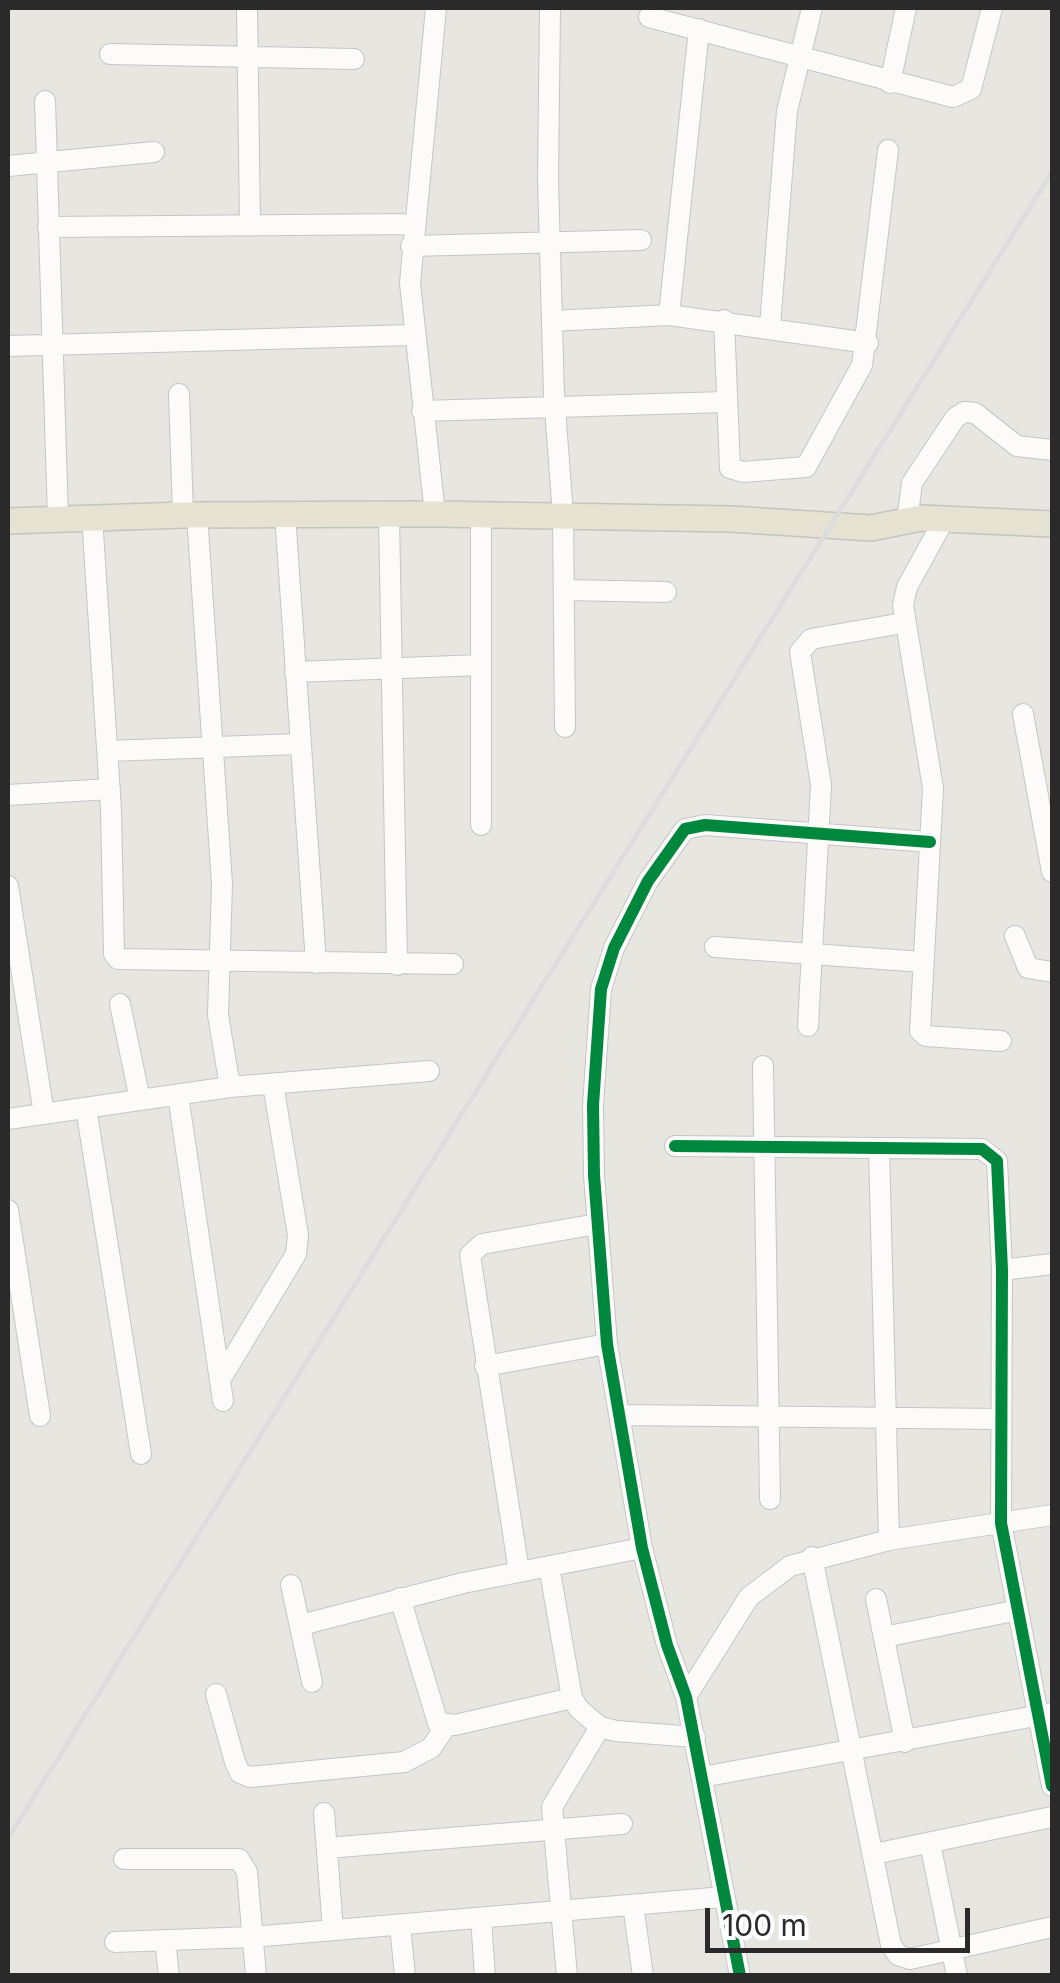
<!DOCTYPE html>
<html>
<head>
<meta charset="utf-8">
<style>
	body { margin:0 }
	#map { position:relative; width:1060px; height:1983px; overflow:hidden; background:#e8e6e0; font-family:Inter,sans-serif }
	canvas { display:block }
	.frame { position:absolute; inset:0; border:10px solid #2a2a2a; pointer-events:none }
	.scale { position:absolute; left:705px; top:1908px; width:265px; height:45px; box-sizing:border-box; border:5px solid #2a2a2a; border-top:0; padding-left:12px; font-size:30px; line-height:35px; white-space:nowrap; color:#2a2a2a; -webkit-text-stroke:8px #fff; paint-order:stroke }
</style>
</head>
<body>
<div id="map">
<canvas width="1060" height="1983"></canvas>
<div class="frame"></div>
<div class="scale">100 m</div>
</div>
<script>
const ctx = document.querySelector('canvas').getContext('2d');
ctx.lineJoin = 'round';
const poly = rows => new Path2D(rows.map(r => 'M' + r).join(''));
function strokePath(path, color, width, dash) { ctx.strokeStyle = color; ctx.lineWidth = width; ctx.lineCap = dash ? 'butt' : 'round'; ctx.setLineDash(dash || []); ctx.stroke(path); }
const minor = poly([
	[247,8,250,225],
	[550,8,548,179,554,395,563,515,565,727],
	[649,17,953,97,971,89,992,8],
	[110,54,354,59],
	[890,83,906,8],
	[45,101,58,518],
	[8,166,154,152],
	[48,227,414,224],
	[411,246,641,240],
	[669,315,699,29],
	[724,320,730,468,743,472,806,467,862,365,888,150],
	[552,321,669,315,868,343],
	[770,326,787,111,812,8],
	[8,346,413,335],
	[179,394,183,515],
	[422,411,725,402],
	[285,514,316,963],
	[435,514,410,283,436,8],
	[197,515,222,884,218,1015,230,1087],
	[389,515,397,965],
	[92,516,111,810,114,954,118,959,453,964],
	[481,516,481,825],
	[945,518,907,587,903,605,933,788,920,1031,926,1036,1001,1041],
	[907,521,912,483,955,418,964,412,975,413,1017,446,1052,450],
	[564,590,666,592],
	[295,672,481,665],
	[1023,714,1052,872],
	[108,751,298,744],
	[8,795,110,789],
	[8,886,44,1114],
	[1015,936,1028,968,1052,972],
	[715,947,923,962],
	[120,1004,140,1100],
	[808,1026,821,785,800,652,811,639,903,623],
	[763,1066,770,1499],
	[178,1095,223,1401],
	[86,1108,141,1454],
	[8,1119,230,1087,429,1071],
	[675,1146,982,1149,997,1161,1002,1270,1001,1523,1052,1786],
	[879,1149,889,1540],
	[8,1210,40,1416],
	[1002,1270,1052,1264],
	[485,1366,607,1344],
	[220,1380,296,1254,298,1235,273,1084],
	[621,1415,1001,1419],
	[812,1557,891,1945,898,1955,910,1959,1052,1927],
	[549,1566,572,1698,579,1709,600,1727,616,1731,695,1737],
	[519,1572,470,1255,482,1244,597,1224],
	[291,1585,312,1682],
	[400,1598,438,1723,455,1725,572,1698],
	[876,1599,905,1742],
	[301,1625,463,1583,642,1548],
	[884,1637,1018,1610],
	[216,1694,235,1762,240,1773,250,1777,404,1762,431,1748,446,1726],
	[686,1697,749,1597,790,1566,889,1540,1052,1515],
	[702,1777,1052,1713],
	[324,1813,333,1930],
	[930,1843,957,1976],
	[327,1848,622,1824],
	[874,1854,1052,1817],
	[124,1859,239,1859,247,1872,256,1976],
	[633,1905,643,1976],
	[481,1918,485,1976],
	[400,1925,405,1976],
	[165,1940,169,1976],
	[115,1942,252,1937,724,1897],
	[567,1976,552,1807,600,1727],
	[740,1976,686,1697,667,1645,642,1548,607,1344,594,1175,593,1105,601,989,614,948,648,881,685,829,705,825,930,842]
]);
const major = poly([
	[8,521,183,515,435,514,731,519,871,528,921,518,1052,524]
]);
const rail = poly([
	[8,1838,1052,172]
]);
const cycleway = poly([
	[675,1146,982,1149,997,1161,1002,1270,1001,1523,1052,1786],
	[740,1976,686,1697,667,1645,642,1548,607,1344,594,1175,593,1105,601,989,614,948,648,881,685,829,705,825,930,842]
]);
strokePath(minor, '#c6c5c5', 22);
strokePath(major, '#c4c4c1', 28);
strokePath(minor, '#fcfbfa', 20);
strokePath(major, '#e6e3d3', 25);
strokePath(rail, '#ddddde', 5);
strokePath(cycleway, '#00873e', 12);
</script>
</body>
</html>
